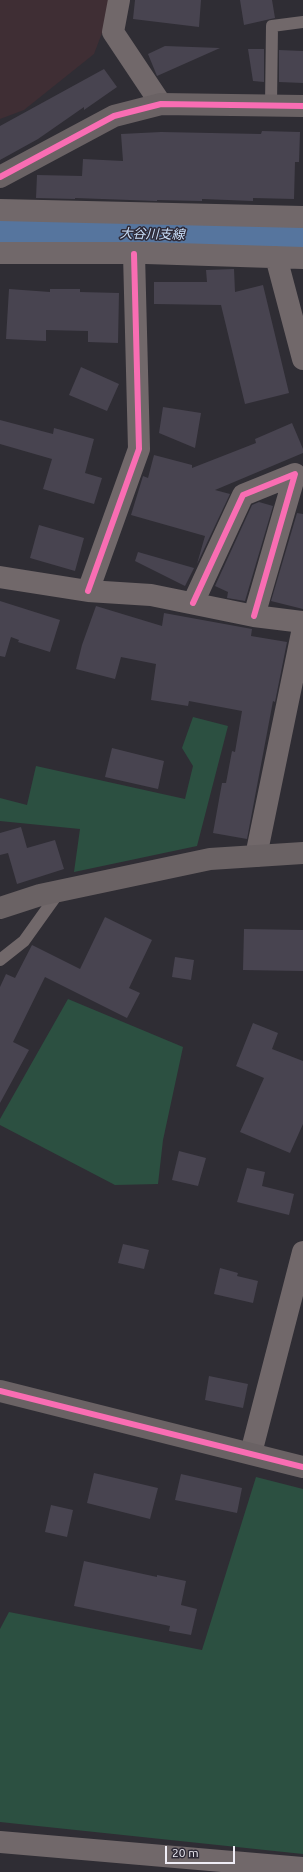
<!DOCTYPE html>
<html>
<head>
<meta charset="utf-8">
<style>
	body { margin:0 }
	#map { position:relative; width:303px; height:1872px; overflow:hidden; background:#2f2d34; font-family:Ubuntu,sans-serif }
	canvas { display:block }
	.scale { position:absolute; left:165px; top:1846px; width:70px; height:18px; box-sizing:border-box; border:2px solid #efedf6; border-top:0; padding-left:5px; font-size:12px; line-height:14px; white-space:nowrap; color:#efedf6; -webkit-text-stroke:3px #2e2a37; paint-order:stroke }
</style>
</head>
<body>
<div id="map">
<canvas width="303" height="1872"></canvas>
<div class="scale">20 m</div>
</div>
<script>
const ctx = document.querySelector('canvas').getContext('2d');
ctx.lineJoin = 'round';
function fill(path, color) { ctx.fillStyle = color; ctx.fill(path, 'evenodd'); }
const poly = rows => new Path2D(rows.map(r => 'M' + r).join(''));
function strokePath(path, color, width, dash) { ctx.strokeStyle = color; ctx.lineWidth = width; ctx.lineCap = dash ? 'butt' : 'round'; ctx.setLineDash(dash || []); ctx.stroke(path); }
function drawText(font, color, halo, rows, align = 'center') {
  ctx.font = font + ' Ubuntu,"Noto Sans JP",sans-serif'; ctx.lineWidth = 3; ctx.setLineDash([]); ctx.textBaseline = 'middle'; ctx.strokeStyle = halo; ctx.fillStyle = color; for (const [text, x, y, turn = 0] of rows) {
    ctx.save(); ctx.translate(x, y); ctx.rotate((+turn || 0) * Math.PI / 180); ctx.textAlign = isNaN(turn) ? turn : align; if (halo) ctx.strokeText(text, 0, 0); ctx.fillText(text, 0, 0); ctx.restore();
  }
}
const industrial = poly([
	[0,0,111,0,110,12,94,54,24,110,0,119]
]);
const green = poly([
	[193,717,228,726,197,846,74,872,80,829,0,821,0,798,27,805,36,766,185,799,193,766,182,748],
	[68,999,183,1047,163,1140,158,1184,115,1185,0,1125,0,1119],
	[256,1477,303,1489,303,1854,0,1822,0,1629,9,1612,202,1650]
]);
const river = poly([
	[0,231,303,237]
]);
const building = poly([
	[135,0,201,0,199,27,133,19],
	[240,0,272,0,275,18,244,25],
	[165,46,220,48,157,76,148,54],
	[248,49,264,49,264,82,253,81],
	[279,50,303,51,303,83,279,82],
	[104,69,117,87,84,110,84,107,38,139,0,160,0,126],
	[262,131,300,132,299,162,295,162,294,199,253,198,253,201,202,199,202,201,157,200,157,201,75,198,75,199,36,198,37,175,82,176,83,159,123,161,121,134,161,132,261,134],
	[234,269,235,292,263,285,289,393,245,404,221,305,154,304,154,282,207,282,206,270],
	[9,289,50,292,50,289,80,289,80,292,119,293,118,343,88,342,88,331,46,330,46,341,6,339],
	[81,367,119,384,107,411,69,395],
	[163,407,201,413,195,448,159,433],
	[0,420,53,434,54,428,94,439,85,473,102,478,94,504,43,489,52,459,0,444],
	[292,423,303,449,303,453,215,490,230,494,197,564,205,536,131,515,143,476,148,478,154,455,192,465,192,468,256,443,255,439],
	[259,502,273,506,245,601,227,598,228,592,215,586,252,505],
	[297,513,303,514,303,609,271,601],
	[39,525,84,538,75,571,30,558],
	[138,552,194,568,185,586,135,561],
	[0,601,60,620,50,652,18,642,19,640,11,637,5,657,0,656],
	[96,606,162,626,164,613,252,629,251,636,287,642,275,702,273,701,247,839,213,833,222,783,226,783,232,751,235,752,242,711,189,701,188,706,151,700,156,664,121,657,115,679,76,669,82,645],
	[112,748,164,761,158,789,105,777],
	[21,827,27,848,55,840,64,869,17,884,8,853,0,855,0,833],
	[105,917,152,940,129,988,140,993,127,1018,45,977,13,1042,29,1050,0,1103,0,987,6,974,15,978,32,945,80,969],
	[244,929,303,930,303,971,243,970],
	[175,957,194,960,191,980,172,977],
	[253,1023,278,1033,272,1049,303,1061,303,1124,290,1153,240,1132,264,1078,236,1066],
	[179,1151,206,1158,198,1186,172,1180],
	[247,1168,265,1172,262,1186,294,1194,289,1215,237,1202],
	[123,1244,149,1250,144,1269,118,1263],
	[220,1268,238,1273,237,1276,258,1281,253,1303,214,1294],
	[209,1376,248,1384,243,1408,205,1400],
	[94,1473,158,1488,150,1519,87,1503],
	[181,1474,242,1488,237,1513,175,1500],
	[51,1505,73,1510,67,1537,45,1532],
	[84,1561,157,1577,157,1575,186,1581,181,1605,197,1609,191,1635,169,1631,170,1626,74,1606]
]);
const lane = poly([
	[271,105,272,26,303,22],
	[0,960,24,941,59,892]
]);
const street = poly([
	[119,0,113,32,161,104],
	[0,210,303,217],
	[0,253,146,253,303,258],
	[276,257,303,359],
	[0,577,88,591,151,595,254,616,303,622],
	[88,591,139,449,134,254],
	[193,603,243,495,295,474,254,616],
	[256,856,303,628],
	[251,1453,303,1252],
	[0,1842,303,1868]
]);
const secondary = poly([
	[0,177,114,116,161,104,303,106],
	[0,908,40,895,210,859,303,853],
	[0,1391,303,1467]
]);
const cycleway = poly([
	[0,177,114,116,161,104,303,106],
	[88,591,139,449,134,254],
	[193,603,243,495,295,474,254,616],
	[0,1391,303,1467]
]);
const waterNames = [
	["大谷川支線",152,234,1]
];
fill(industrial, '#3f2e34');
fill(green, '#2c5041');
strokePath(river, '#56759e', 42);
fill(building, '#484450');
strokePath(lane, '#71686a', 12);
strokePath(street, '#71686a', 22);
strokePath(secondary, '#6a6264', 22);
strokePath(cycleway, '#f96db3', 6);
drawText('italic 13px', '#c8ddf8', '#2e2a37', waterNames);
</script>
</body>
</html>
